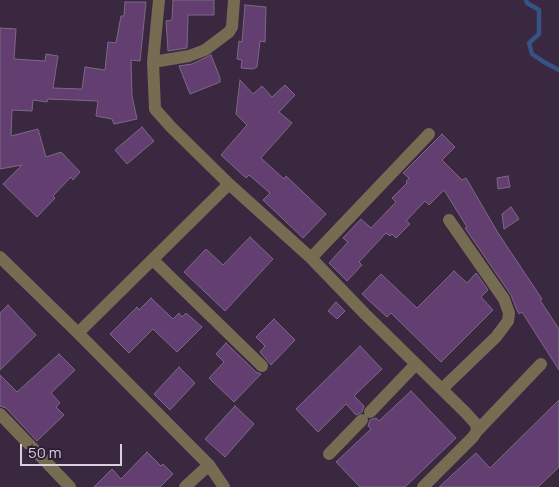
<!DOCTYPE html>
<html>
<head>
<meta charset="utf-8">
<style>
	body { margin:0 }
	#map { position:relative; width:559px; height:487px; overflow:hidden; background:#392840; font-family:Manrope,sans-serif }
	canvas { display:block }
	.scale { position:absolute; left:20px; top:444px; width:102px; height:22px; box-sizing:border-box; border:2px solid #dacfdf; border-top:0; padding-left:6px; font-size:15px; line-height:18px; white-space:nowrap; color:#dacfdf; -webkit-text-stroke:4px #2f1e35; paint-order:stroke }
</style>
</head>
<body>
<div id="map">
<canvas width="559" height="487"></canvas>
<div class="scale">50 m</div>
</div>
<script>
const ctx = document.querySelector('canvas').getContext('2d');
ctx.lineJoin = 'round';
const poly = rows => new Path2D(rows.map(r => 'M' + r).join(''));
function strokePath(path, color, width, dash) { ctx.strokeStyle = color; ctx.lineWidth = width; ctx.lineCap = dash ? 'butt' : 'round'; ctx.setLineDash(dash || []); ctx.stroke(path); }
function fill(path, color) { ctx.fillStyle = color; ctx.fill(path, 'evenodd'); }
const stream = poly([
	[526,0,527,3,539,10,539,34,529,43,532,54,544,62,559,70]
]);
const building = poly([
	[173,0,214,0,214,15,188,15,187,48,168,51,166,21,172,20,173,0],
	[125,2,146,2,140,61,131,60,132,96,137,119,114,124,112,119,96,116,98,101,48,99,47,102,33,100,32,111,12,110,11,136,38,129,46,157,61,152,80,172,73,180,71,177,53,196,55,198,37,217,3,184,22,165,0,169,0,28,16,29,14,59,45,61,46,54,58,56,53,88,82,89,85,67,105,70,108,42,116,43,121,16,124,16,125,2],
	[245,5,266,7,265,42,260,41,257,67,253,69,241,68,242,60,237,59,239,41,242,42,245,5],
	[211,55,220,78,220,82,190,94,179,66,192,64,211,55],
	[240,80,253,94,262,86,272,97,285,85,295,95,279,112,292,123,261,158,284,179,286,176,326,214,303,238,263,200,270,193,249,175,246,178,221,155,247,125,236,114,240,80],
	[142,127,154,141,127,164,115,150,142,127],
	[442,134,455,147,442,160,462,180,466,178,498,233,542,299,540,300,559,329,559,370,522,312,519,314,517,310,511,295,465,228,467,227,444,190,429,205,425,201,406,221,410,224,396,238,392,234,390,236,386,233,359,262,362,265,347,281,329,263,348,242,343,238,361,219,371,228,396,202,392,198,407,183,406,182,409,178,403,173,442,134],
	[508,176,510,187,498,189,497,178,508,176],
	[511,207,519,219,504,229,502,214,511,207],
	[250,237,273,259,225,311,184,272,206,249,223,265,250,237],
	[454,271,467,283,476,273,488,290,481,297,493,310,441,362,391,313,387,317,362,294,381,274,417,308,454,271],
	[151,298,173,319,179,313,182,317,186,313,202,327,177,352,153,329,129,353,110,334,137,307,139,310,151,298],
	[336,302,345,311,337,319,328,311,336,302],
	[8,305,36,335,0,370,0,313,8,305],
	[274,319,295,340,271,365,260,352,265,346,256,337,274,319],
	[226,343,256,372,261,374,234,402,209,378,224,362,216,354,226,343],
	[360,346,382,369,354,396,364,406,362,412,356,415,346,404,318,432,296,409,360,346],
	[59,354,75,370,51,393,60,403,56,407,64,415,37,441,6,408,0,406,0,375,17,392,59,354],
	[179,367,195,383,170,410,154,394,179,367],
	[411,391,456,438,405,487,360,487,336,462,371,429,368,426,370,420,376,418,379,421,411,391],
	[559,400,559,467,538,487,439,487,476,453,490,468,559,400],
	[235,406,254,424,225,457,205,439,235,406],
	[147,452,161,466,163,464,173,474,160,487,94,487,112,469,121,479,147,452]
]);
const minor = poly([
	[159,0,153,62,155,109,171,127,229,184,311,258,365,314,465,412,476,424,477,431,473,437,423,487],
	[153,62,189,56,205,50,229,32,232,27,234,0],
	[0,257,78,333],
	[311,258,429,134],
	[153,260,262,366],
	[442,389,496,337,508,321,509,313,504,299,449,220],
	[370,412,416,364],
	[0,414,70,487],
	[477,431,541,364],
	[329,454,362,420],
	[209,465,224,487],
	[185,487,209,465,78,333,229,184]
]);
strokePath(stream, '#375285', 4.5);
fill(building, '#633f71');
strokePath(building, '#7d6984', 1);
strokePath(minor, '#766c52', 12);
</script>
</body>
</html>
